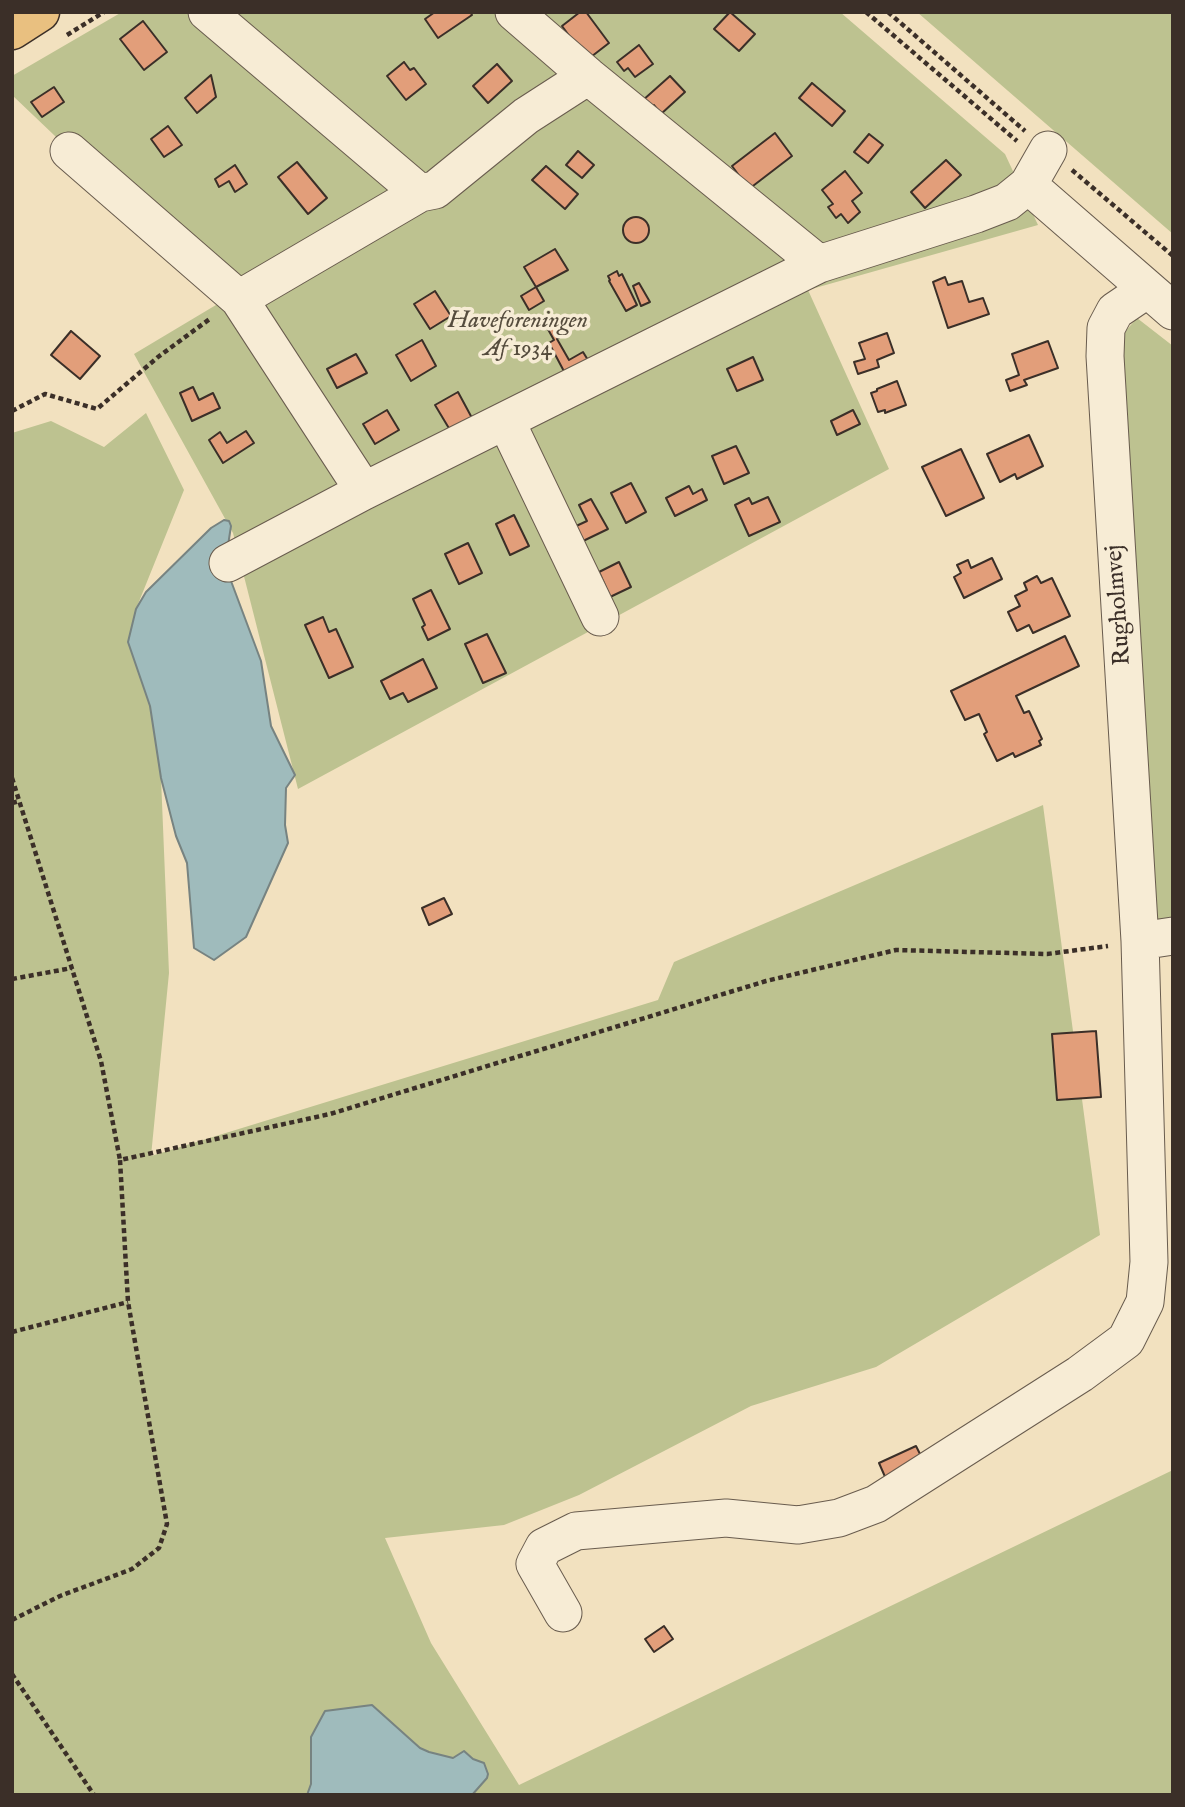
<!DOCTYPE html>
<html>
<head>
<meta charset="utf-8">
<style>
	body { margin:0 }
	#map { position:relative; width:1185px; height:1807px; overflow:hidden; background:#f2e1bf; font-family:"IM FELL English",serif }
	canvas { display:block }
	.frame { position:absolute; inset:0; border:14px solid #3b2f28; pointer-events:none }
</style>
</head>
<body>
<div id="map">
<canvas width="1185" height="1807"></canvas>
<div class="frame"></div>
</div>
<script>
const ctx = document.querySelector('canvas').getContext('2d');
ctx.lineJoin = 'round';
function fill(path, color) { ctx.fillStyle = color; ctx.fill(path, 'evenodd'); }
const poly = rows => new Path2D(rows.map(r => 'M' + r).join(''));
function strokePath(path, color, width, dash) { ctx.strokeStyle = color; ctx.lineWidth = width; ctx.lineCap = dash ? 'butt' : 'round'; ctx.setLineDash(dash || []); ctx.stroke(path); }
function drawText(font, color, halo, rows, align = 'center') {
  ctx.font = font + ' "IM FELL English",serif'; ctx.lineWidth = 7; ctx.setLineDash([]); ctx.textBaseline = 'middle'; ctx.strokeStyle = halo; ctx.fillStyle = color; for (const [text, x, y, turn = 0] of rows) {
    ctx.save(); ctx.translate(x, y); ctx.rotate((+turn || 0) * Math.PI / 180); ctx.textAlign = isNaN(turn) ? turn : align; if (halo) ctx.strokeText(text, 0, 0); ctx.fillText(text, 0, 0); ctx.restore();
  }
}
const green = poly([
	[122,12,840,12,1005,154,1038,225,808,290,889,469,298,789,233,533,134,354,226,299,12,95,12,76],
	[917,12,1173,12,1173,234],
	[1137,318,1173,346,1173,953,1153,956,1115,343],
	[146,413,184,490,136,609,128,642,150,706,161,778,169,973,151,1156,658,1000,674,962,1043,805,1100,1235,876,1367,751,1406,579,1495,504,1525,385,1538,431,1643,519,1785,1173,1470,1173,1795,12,1795,12,433,51,421,104,447]
]);
const water = poly([
	[224,520,229,521,231,526,225,565,261,661,271,726,295,775,286,788,285,825,288,843,246,937,214,960,194,948,187,863,176,836,161,778,150,706,128,642,136,609,146,592,211,528,224,520],
	[372,1705,420,1748,429,1752,453,1758,464,1751,473,1759,484,1763,488,1774,487,1778,472,1795,307,1795,311,1784,311,1737,325,1711,372,1705]
]);
const building = poly([
	[435,12,470,12,472,15,438,38,425,19,435,12],
	[580,12,586,12,609,43,587,60,562,26,580,12],
	[730,12,755,34,739,51,714,29,730,12],
	[143,21,167,52,144,70,120,39,143,21],
	[639,45,653,64,635,77,628,68,624,71,617,62,639,45],
	[404,62,410,70,414,68,426,84,406,100,387,76,404,62],
	[497,64,512,81,488,103,473,86,497,64],
	[211,75,216,97,197,113,185,98,211,75],
	[670,76,685,92,661,114,654,105,650,109,642,101,670,76],
	[812,83,845,111,832,126,799,98,812,83],
	[54,87,64,102,42,117,31,102,54,87],
	[168,126,182,145,164,157,151,139,168,126],
	[775,133,792,156,749,189,732,166,775,133],
	[869,134,883,145,868,163,854,152,869,134],
	[578,151,594,165,582,178,566,165,578,151],
	[946,160,961,175,925,208,911,192,946,160],
	[297,162,327,198,308,214,278,177,297,162],
	[235,165,247,184,235,192,229,181,219,187,215,179,235,165],
	[546,166,578,194,565,209,532,180,546,166],
	[845,171,862,193,852,201,860,212,848,223,841,214,836,218,828,207,833,204,822,190,845,171],
	'623 230a13 13 0 1 1 26 0a13 13 0 1 1-26 0Z',
	[555,249,568,270,536,287,524,267,555,249],
	[617,271,619,276,622,274,637,305,626,311,609,281,610,280,608,276,617,271],
	[945,277,948,285,962,281,969,302,983,298,989,314,948,328,933,282,945,277],
	[639,283,650,302,641,306,633,286,639,283],
	[536,287,544,301,529,310,521,296,536,287],
	[435,291,451,316,430,329,414,304,435,291],
	[559,317,568,332,557,339,569,360,583,352,591,365,567,377,549,343,554,340,545,324,559,317],
	[71,331,100,356,80,379,51,355,71,331],
	[887,333,894,353,877,360,879,367,858,374,854,362,865,359,859,343,887,333],
	[422,340,436,366,411,381,396,355,422,340],
	[1048,341,1058,368,1024,380,1027,385,1010,391,1006,380,1019,375,1012,354,1048,341],
	[356,354,367,373,337,388,327,369,356,354],
	[753,357,763,380,737,391,727,369,753,357],
	[897,381,906,405,885,413,885,410,878,412,871,393,877,391,877,389,897,381],
	[193,387,199,400,213,393,220,408,192,421,180,393,193,387],
	[458,392,472,418,450,430,435,405,458,392],
	[387,410,399,430,375,444,363,424,387,410],
	[853,410,860,424,837,435,831,421,853,410],
	[246,431,254,443,223,463,209,440,220,432,227,443,246,431],
	[1029,435,1043,466,1017,479,1015,474,1000,482,987,454,1029,435],
	[736,446,749,473,724,484,712,456,736,446],
	[961,449,984,498,946,516,922,467,961,449],
	[631,483,646,512,626,523,611,493,631,483],
	[689,486,693,494,702,489,707,500,675,516,666,498,689,486],
	[768,497,780,522,749,536,735,505,749,498,752,504,768,497],
	[591,499,608,529,581,542,574,527,587,521,579,505,591,499],
	[514,515,529,546,510,555,496,524,514,515],
	[468,543,482,573,459,584,445,554,468,543],
	[992,558,1002,579,964,598,954,577,961,573,957,565,968,560,971,568,992,558],
	[619,562,631,587,610,597,599,572,619,562],
	[1037,576,1041,583,1052,578,1070,616,1033,633,1029,625,1017,631,1008,612,1020,606,1015,596,1027,590,1024,583,1037,576],
	[431,590,450,629,428,640,422,627,425,625,413,599,431,590],
	[323,617,329,632,336,629,353,667,329,678,305,625,323,617],
	[487,634,506,673,483,683,465,644,487,634],
	[1065,636,1079,666,1016,696,1024,713,1029,711,1042,739,1039,741,1041,745,1015,757,1013,753,997,761,984,734,987,732,979,714,965,720,951,691,1065,636],
	[423,659,437,688,408,702,403,693,390,699,381,681,423,659],
	[444,898,452,914,429,925,422,908,444,898],
	[1096,1031,1101,1097,1057,1100,1052,1034,1096,1031],
	[916,1446,924,1462,886,1479,879,1463,916,1446],
	[664,1626,673,1639,654,1652,645,1639,664,1626]
]);
const path = poly([
	[866,12,1017,141],
	[888,12,1025,131],
	[67,35,104,12],
	[1072,170,1173,256],
	[12,411,45,394,97,409,158,357,211,318],
	[12,778,101,1061,120,1160],
	[12,803,20,801],
	[12,979,72,968],
	[12,1332,128,1302],
	[12,1620,60,1596,132,1569,159,1548,167,1524,128,1302,120,1160,330,1114,766,981,896,950,1047,954,1108,946],
	[12,1674,94,1795]
]);
const minor = poly([
	[207,12,420,193],
	[514,12,588,76,819,264],
	[69,151,239,299,364,491],
	[1028,185,1173,311],
	[1146,290,1115,311,1106,328,1105,356,1140,941,1173,936],
	[239,299,420,193,435,190,526,116,588,76],
	[506,421,600,617],
	[228,563,364,491,819,264,976,214,1007,202,1028,185,1048,150],
	[563,1613,535,1564,544,1547,576,1531,726,1518,798,1525,839,1518,876,1504,1080,1374,1126,1340,1145,1302,1149,1262,1140,941]
]);
const highway = poly([
	[12,30,40,12]
]);
const parkNames = [
	["Haveforeningen",518,322],
	["Af 1934",518,350]
];
const streetNames = [
	["Rugholmvej",1120,605,-94]
];
fill(green, '#bdc290');
fill(water, '#9fbbbc');
strokePath(water, '#778381', 2);
fill(building, '#e29e7a');
strokePath(building, '#3b2f28', 2);
strokePath(minor, '#695c4e', 39);
strokePath(highway, '#3b2f28', 41);
strokePath(path, '#3b2f28', 4.5, [5, 3.5]);
strokePath(minor, '#f7ecd5', 37);
strokePath(highway, '#e9c080', 38);
drawText('italic 24px', '#554c3d', '#f7ecd5', parkNames);
drawText('24px', '#3b2f28', '#f7ecd5', streetNames);
</script>
</body>
</html>
